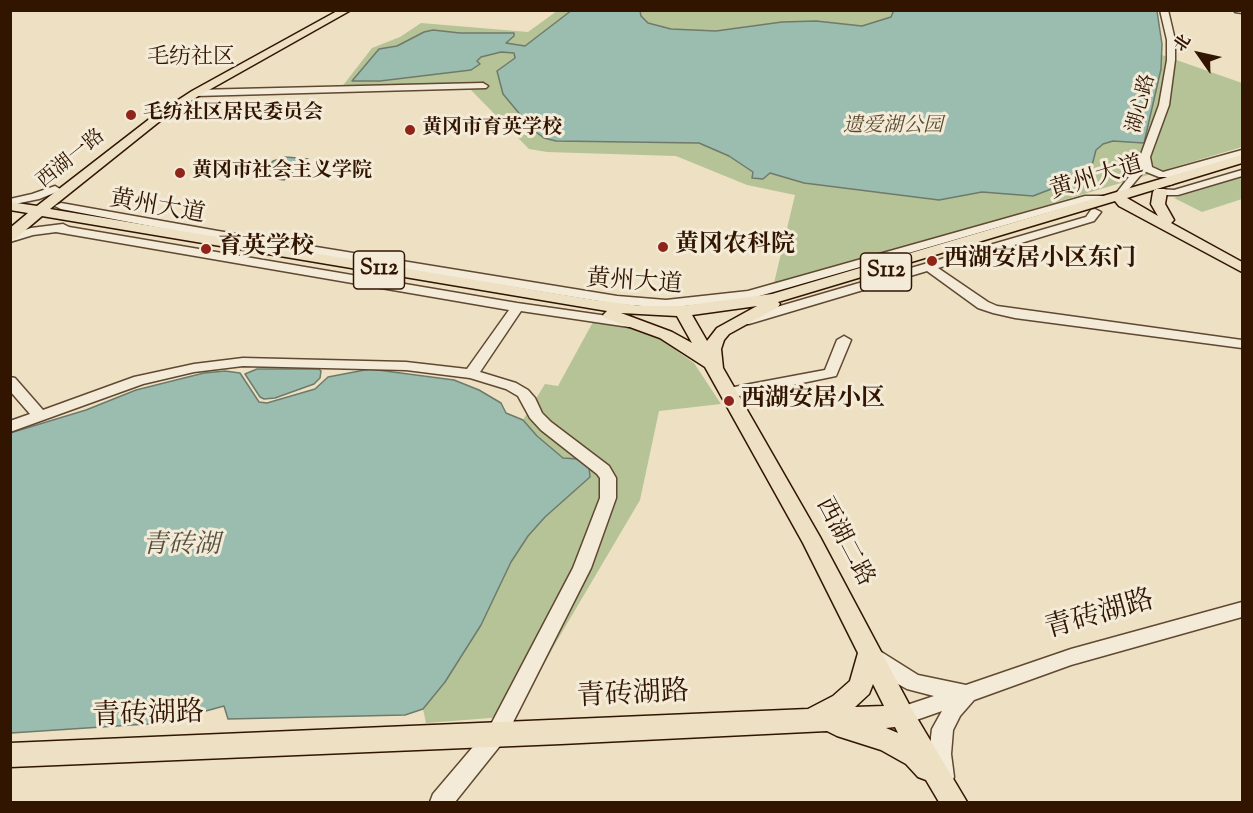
<!DOCTYPE html>
<html>
<head>
<meta charset="utf-8">
<style>
	body { margin:0 }
	#map { position:relative; width:1253px; height:813px; overflow:hidden; background:#ede0c3; font-family:"Sorts Mill Goudy","Noto Serif SC",serif }
	canvas { display:block }
	.frame { position:absolute; inset:0; border:12px solid #311500; pointer-events:none }
	.north { position:absolute; left:1169px; top:24px; width:60px; height:60px; -webkit-text-stroke:4px #f3ebd8; paint-order:stroke; rotate:304deg; font-size:16px; font-weight:700; line-height:24px; text-align:center; color:#311500 }
	.north::after { content:''; display:block; margin:auto; width:21px; height:27px; background:#311500; clip-path:polygon(50% 0,100% 100%,50% 72%,0 100%) }
</style>
</head>
<body>
<div id="map">
<canvas width="1253" height="813"></canvas>
<div class="frame"></div>
<div class="north">北</div>
</div>
<script>
const ctx = document.querySelector('canvas').getContext('2d');
ctx.lineJoin = 'round';
function fill(path, color) { ctx.fillStyle = color; ctx.fill(path, 'evenodd'); }
const poly = rows => new Path2D(rows.map(r => 'M' + r).join(''));
function strokePath(path, color, width, dash) { ctx.strokeStyle = color; ctx.lineWidth = width; ctx.lineCap = dash ? 'butt' : 'round'; ctx.setLineDash(dash || []); ctx.stroke(path); }
function drawText(font, color, halo, rows, align = 'center') {
  ctx.font = font + ' "Sorts Mill Goudy","Noto Serif SC",serif'; ctx.lineWidth = 6; ctx.setLineDash([]); ctx.textBaseline = 'middle'; ctx.strokeStyle = halo; ctx.fillStyle = color; for (const [text, x, y, turn = 0] of rows) {
    ctx.save(); ctx.translate(x, y); ctx.rotate((+turn || 0) * Math.PI / 180); ctx.textAlign = isNaN(turn) ? turn : align; if (halo) ctx.strokeText(text, 0, 0); ctx.fillText(text, 0, 0); ctx.restore();
  }
}
const green = poly([
	[557,11,1157,11,1162,55,1242,83,1242,147,788,282,774,283,795,195,747,185,676,156,547,152,529,149,466,85,341,88,372,48,400,37,421,23,528,32],
	[1242,177,1242,199,1202,212,1174,198],
	[593,322,629,328,660,339,694,363,721,404,659,411,640,500,555,644,516,716,426,723,423,709,445,682,481,625,511,562,528,536,545,517,590,477,578,459,563,458,537,436,523,420,545,384,558,386]
]);
const water = poly([
	[572,10,640,11,641,16,648,23,671,29,716,31,782,22,816,21,862,26,891,17,894,10,1157,11,1162,44,1161,69,1144,143,1113,141,1103,144,1096,150,1089,177,1080,178,1033,196,982,192,939,200,804,183,770,173,763,179,752,178,753,172,729,156,699,143,556,141,544,138,533,130,503,94,497,71,515,58,514,53,501,52,481,57,477,61,480,64,471,70,380,81,352,81,379,49,397,46,424,32,433,30,460,33,514,33,514,36,506,43,525,46,572,10],
	[286,157,308,159,284,180,259,176,273,161,286,157],
	[257,369,319,369,321,371,320,378,314,384,275,398,264,399,260,397,245,374,257,369],
	[370,369,454,380,479,390,501,403,506,413,523,420,537,436,563,458,578,459,589,467,590,477,545,517,528,536,511,562,481,625,445,682,423,709,405,715,228,719,224,706,162,723,11,733,10,433,86,410,136,390,204,373,225,371,240,373,259,402,267,403,315,389,328,377,370,369]
]);
const minor = poly([
	[1160,10,1168,10,1175,40,1175,60,1169,105,1150,157,1152,167,1163,172,1242,150,1242,156,1181,174,1173,184,1169,185,1164,182,1167,177,1159,177,1144,171,1119,201,1089,201,749,299,666,308,617,304,218,239,61,209,55,206,61,203,218,231,617,296,666,300,748,291,1085,196,1114,196,1136,168,1159,105,1167,60,1167,40,1160,10],
	[1235,10,1242,10,1242,13,1235,12,1235,10],
	[483,83,488,86,486,88,196,96,191,93,196,90,483,83],
	[1242,170,1242,176,1178,195,1160,195,1155,192,1160,189,1174,190,1242,170],
	[55,186,60,189,59,191,39,199,10,205,10,199,32,194,55,186],
	[1095,209,1101,212,1094,221,938,268,988,302,997,306,1242,340,1242,348,1015,318,993,313,978,308,927,271,749,324,739,324,737,321,739,318,1086,217,1091,210,1095,209],
	[63,224,69,227,517,303,629,319,636,323,629,327,521,311,480,372,516,383,528,390,535,398,542,413,551,422,609,466,616,478,616,498,591,568,503,742,455,802,430,802,433,794,489,728,573,568,600,498,600,478,597,474,541,430,530,418,518,396,506,389,470,378,406,370,243,366,194,372,143,384,10,432,10,421,30,414,10,391,10,377,15,378,43,410,134,377,194,364,243,358,406,362,467,369,509,310,56,232,33,235,10,242,10,235,31,228,63,224],
	[844,336,851,340,836,376,729,398,722,393,729,388,825,370,837,340,844,336],
	[1242,602,1242,617,1071,665,974,700,960,716,953,730,951,754,954,777,951,784,943,787,935,784,932,777,929,754,932,729,942,711,902,725,895,723,892,716,895,709,934,696,907,689,887,678,868,662,865,656,868,650,875,648,918,675,966,685,1071,649,1242,602]
]);
const major = poly([
	[339,10,351,10,200,95,160,121,50,209,594,300,641,306,682,306,772,294,1242,155,1242,163,1127,198,1158,216,1151,204,1153,192,1155,189,1165,189,1167,192,1165,204,1174,220,1171,223,1242,262,1242,272,1119,206,1115,201,778,302,780,304,778,307,729,334,724,340,721,349,723,368,820,537,911,708,967,802,939,802,926,780,918,777,906,764,881,750,837,736,827,731,561,744,10,767,10,743,808,709,833,696,850,681,858,653,803,543,705,367,660,338,605,318,603,315,607,311,42,216,15,239,10,240,10,228,28,213,10,210,10,202,37,206,152,117,192,91,339,10],
	[757,306,717,328,707,341,692,315,757,306],
	[621,313,677,316,692,343,672,332,621,313],
	[873,684,884,706,855,707,869,694,873,684],
	[895,727,898,733,886,728,895,727]
]);
const markers = [
	[131,115,6,"#8f2418"],
	[410,130,6,"#8f2418"],
	[180,173,6,"#8f2418"],
	[663,247,6,"#8f2418"],
	[206,249,6,"#8f2418"],
	[932,261,6,"#8f2418"],
	[729,401,6,"#8f2418"]
];
const farStreetnames = [
	["湖心路",1143,104,-75],
	["西湖一路",72,160,-39]
];
const farPoinames = [
	["毛纺社区居民委员会",143,115],
	["黄冈市育英学校",422,130],
	["黄冈市社会主义学院",192,173]
];
const farParknames = [
	["遗爱湖公园",893,128]
];
const farQuarternames = [
	["毛纺社区",191,59]
];
const shields = [
	[379,270,51],
	[886,272,51]
];
const shieldNames = [
	["S112",379,270],
	["S112",886,272]
];
const streetNames = [
	["黄州大道",1097,180,-17],
	["黄州大道",157,209,10],
	["黄州大道",634,284,4],
	["西湖二路",843,543,62]
];
const poiNames = [
	["黄冈农科院",675,247],
	["育英学校",218,249],
	["西湖安居小区东门",944,261],
	["西湖安居小区",741,401]
];
const waterNames = [
	["青砖湖",181,548]
];
const nearStreetnames = [
	["青砖湖路",1100,617,-16],
	["青砖湖路",633,697,-3],
	["青砖湖路",148,717,-2]
];
fill(green, '#b5c396');
fill(water, '#9abdb0');
strokePath(water, '#707a6a', 1.5);
strokePath(minor, '#604831', 3);
strokePath(major, '#311500', 3);
fill(minor, '#f3ebd8');
fill(major, '#ede0c3');
for (const [x, y, r, color] of markers) { const dot = new Path2D(); dot.arc(x, y, r, 0, 2 * Math.PI); ctx.fillStyle = color; ctx.fill(dot); strokePath(dot, '#f3ebd8', 2); }
drawText('20px', '#311500', '#f3ebd8', farStreetnames);
drawText('bold 20px', '#311500', '#f3ebd8', farPoinames, 'left');
drawText('italic 20px', '#59492d', '#f3ebd8', farParknames);
drawText('22px', '#311500', '#f3ebd8', farQuarternames);
for (const [x, y, w] of shields) { const box = new Path2D(); box.roundRect(x - w / 2, y - 19, w, 38, 4.5); ctx.fillStyle = '#f3ebd8'; ctx.fill(box); strokePath(box, '#311500', 1.5); }
drawText('bold 22px', '#311500', null, shieldNames);
drawText('24px', '#311500', '#f3ebd8', streetNames);
drawText('bold 24px', '#311500', '#f3ebd8', poiNames, 'left');
drawText('italic 26px', '#56503e', '#f3ebd8', waterNames);
drawText('28px', '#311500', '#f3ebd8', nearStreetnames);
</script>
</body>
</html>
